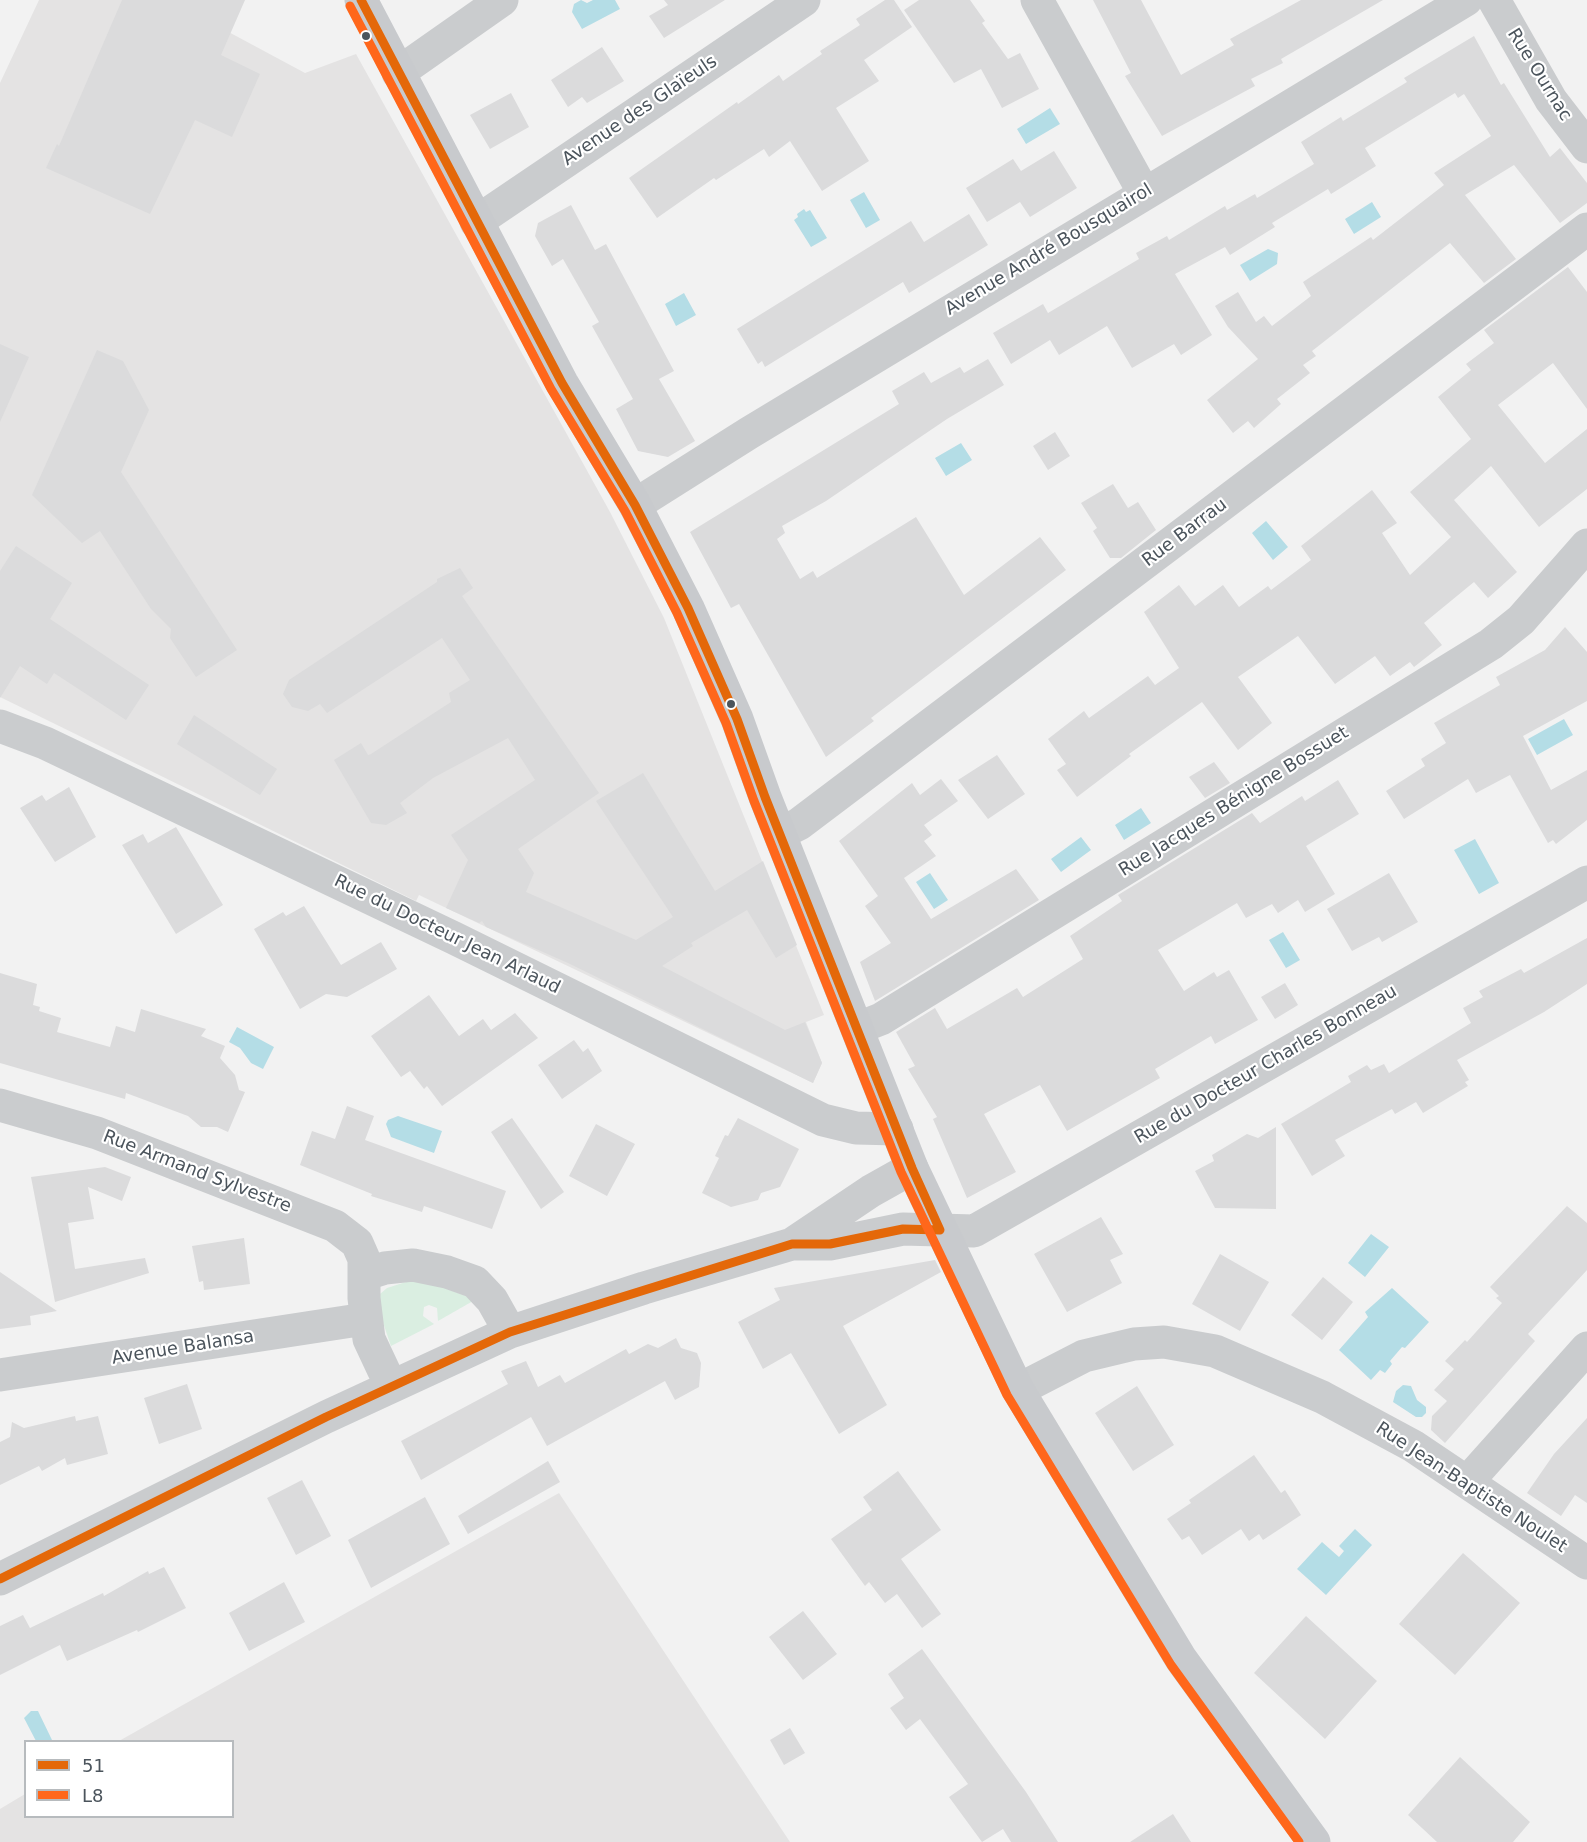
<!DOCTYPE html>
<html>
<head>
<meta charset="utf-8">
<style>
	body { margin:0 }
	#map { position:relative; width:1587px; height:1842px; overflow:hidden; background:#f2f2f2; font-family:"DejaVu Sans",sans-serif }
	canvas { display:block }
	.legend { position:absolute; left:24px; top:1740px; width:210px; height:78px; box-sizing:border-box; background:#fff; border:2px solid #b7bbbe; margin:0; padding:8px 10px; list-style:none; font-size:18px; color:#4b545c }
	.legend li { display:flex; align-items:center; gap:12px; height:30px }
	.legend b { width:30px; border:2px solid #b7bbbe }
</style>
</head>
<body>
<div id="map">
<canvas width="1587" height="1842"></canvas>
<ul class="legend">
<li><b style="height:8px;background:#e46809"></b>51</li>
<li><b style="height:8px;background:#ff671b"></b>L8</li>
</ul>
</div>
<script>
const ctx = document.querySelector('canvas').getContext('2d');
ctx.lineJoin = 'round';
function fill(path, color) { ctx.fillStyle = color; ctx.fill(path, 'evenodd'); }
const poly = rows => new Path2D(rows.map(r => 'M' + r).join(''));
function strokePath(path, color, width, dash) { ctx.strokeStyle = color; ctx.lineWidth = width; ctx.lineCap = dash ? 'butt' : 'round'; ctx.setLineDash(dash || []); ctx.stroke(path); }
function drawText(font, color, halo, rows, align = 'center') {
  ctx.font = font + ' "DejaVu Sans",sans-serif'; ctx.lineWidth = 4.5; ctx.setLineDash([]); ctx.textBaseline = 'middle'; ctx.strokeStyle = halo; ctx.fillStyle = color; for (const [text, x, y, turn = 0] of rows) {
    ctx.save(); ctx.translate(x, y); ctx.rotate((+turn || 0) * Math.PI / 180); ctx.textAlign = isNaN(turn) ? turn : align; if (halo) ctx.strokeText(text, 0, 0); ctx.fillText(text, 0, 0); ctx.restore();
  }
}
const education = poly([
	[39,0,169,0,305,73,356,54,610,512,664,618,824,1015,806,1022,822,1063,813,1083,419,895,416,901,0,697,0,83],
	[559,1493,790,1842,0,1842,0,1809,25,1794,26,1816,232,1816,232,1742,119,1741]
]);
const green = poly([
	[412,1280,425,1281,469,1297,473,1301,438,1321,437,1308,429,1305,424,1307,423,1316,434,1324,391,1346,378,1308,380,1294,387,1288]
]);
const water = poly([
	[581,0,587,3,593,0,615,0,620,9,582,29,572,12,574,4],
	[1050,108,1060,124,1026,144,1017,129],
	[864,192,880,220,866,228,850,200],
	[1372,202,1381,217,1354,234,1345,219],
	[804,209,806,212,810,210,827,238,811,247,794,220,798,217,797,214],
	[1268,249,1278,253,1277,264,1250,281,1240,265],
	[684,293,696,315,676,326,665,304],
	[961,443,972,460,946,476,935,458],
	[1266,521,1288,547,1273,560,1252,533],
	[1564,719,1573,735,1537,755,1528,739],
	[1141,808,1151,823,1124,840,1115,825],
	[1081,837,1091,850,1061,872,1051,859],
	[1475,839,1499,883,1479,894,1454,850],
	[930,873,948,900,934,909,916,882],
	[1283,932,1300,960,1286,968,1269,940],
	[237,1027,274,1047,263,1069,251,1063,240,1048,229,1042],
	[398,1116,442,1131,434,1153,391,1137,386,1124,388,1120],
	[1371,1234,1389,1247,1365,1277,1348,1263],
	[1392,1288,1429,1322,1405,1348,1402,1347,1390,1361,1392,1364,1385,1373,1380,1370,1371,1380,1339,1350,1368,1317,1365,1312],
	[1403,1385,1411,1386,1417,1400,1426,1407,1426,1413,1422,1417,1416,1417,1393,1402,1396,1391],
	[1355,1529,1372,1545,1326,1595,1297,1569,1322,1542,1339,1557,1344,1551,1339,1546],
	[31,1711,38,1711,52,1740,36,1741,24,1718]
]);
const building = poly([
	[122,0,245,0,221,55,260,74,232,137,195,120,150,214,46,168,57,144,59,146],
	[664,0,725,0,664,38,649,16,668,5],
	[885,0,894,0,912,27,864,60,879,81,836,108,869,161,822,191,790,141,769,157,764,149,716,180,714,178,657,218,629,178,737,102,738,104,779,75,783,81,822,54,820,51,860,25,856,19],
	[919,0,970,0,985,21,982,23,1008,59,1020,53,1039,89,1002,108,981,69,954,83,904,10],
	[1093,0,1141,0,1181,75,1234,45,1230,39,1301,0,1383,0,1281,59,1283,63,1251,79,1255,86,1162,136,1125,76,1131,73],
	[1474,36,1501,85,1504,83,1550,157,1560,148,1587,183,1587,203,1560,223,1514,165,1465,195,1516,259,1484,283,1450,243,1312,351,1316,356,1303,365,1310,373,1277,399,1281,404,1254,428,1248,421,1233,433,1207,400,1258,359,1228,327,1215,306,1238,292,1256,322,1264,316,1272,326,1311,296,1303,282,1371,237,1373,240,1413,209,1444,185,1434,173,1491,136,1464,94,1458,98,1455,93,1365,148,1376,166,1331,194,1328,189,1272,223,1275,227,1230,255,1225,247,1175,274,1212,335,1181,355,1174,344,1132,368,1107,326,1059,355,1050,340,1011,364,993,333,1043,304,1048,313,1139,259,1136,253,1167,236,1169,240,1225,206,1227,210,1255,194,1257,198,1314,164,1301,142,1341,117,1343,121,1407,82,1404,78],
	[602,47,624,81,587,103,582,97,568,107,551,80],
	[511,93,529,127,490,149,470,115],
	[1054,151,1077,188,1030,217,1020,202,987,222,966,188,1013,159,1021,171],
	[571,205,595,250,606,244,674,371,659,379,695,441,668,457,638,451,616,409,633,399,592,326,599,322,563,259,552,266,535,236,538,223],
	[969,214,988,245,909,293,903,282,765,367,762,361,758,364,737,329,911,221,924,242],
	[1568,267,1587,292,1587,409,1553,363,1498,405,1545,463,1587,429,1587,489,1539,527,1491,466,1454,500,1517,572,1488,598,1474,582,1424,623,1442,645,1414,667,1410,662,1390,676,1375,656,1335,684,1298,636,1238,677,1272,723,1238,750,1202,702,1129,754,1131,756,1077,797,1057,770,1066,764,1048,739,1084,711,1089,718,1148,676,1155,685,1179,668,1144,612,1179,585,1195,606,1223,585,1239,607,1268,586,1271,590,1311,560,1301,546,1372,490,1397,523,1382,533,1410,575,1451,537,1410,492,1471,439,1438,397,1471,370,1466,364,1494,343,1484,330],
	[0,344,29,357,0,422],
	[97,350,123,361,149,410,121,472,237,650,196,677,170,638,171,629,151,609,100,531,82,543,32,495],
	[988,359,1004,385,947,419,826,501,782,526,785,533,777,539,800,579,813,571,817,578,916,517,964,595,1040,537,1066,570,871,718,874,721,826,757,739,604,731,608,690,532,899,404,892,391,924,372,931,383,960,367,964,373],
	[1055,432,1070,456,1048,470,1033,446],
	[1113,484,1128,508,1138,502,1156,530,1121,558,1110,558,1093,531,1097,528,1081,503],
	[16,546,72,583,50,619,149,685,126,720,54,673,47,684,20,666,0,698,0,571],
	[460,568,473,588,462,596,599,793,518,849,534,873,526,892,636,940,673,917,596,801,643,773,715,891,763,861,797,945,776,958,747,910,691,943,693,946,662,966,785,1030,805,1022,822,1063,813,1083,568,963,486,927,482,921,479,923,446,908,468,860,451,835,535,780,508,738,433,778,400,803,407,813,386,825,371,823,334,760,361,743,368,755,371,754,451,702,449,693,470,680,442,638,327,713,320,704,308,711,292,707,283,694,289,680,437,582,437,579],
	[1565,627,1587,652,1587,701,1523,736,1551,790,1587,770,1587,820,1556,844,1553,840,1548,843,1510,775,1476,793,1468,779,1404,819,1386,791,1425,766,1421,759,1446,743,1434,723,1500,685,1496,677,1545,650],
	[194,715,277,769,260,795,177,744],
	[997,755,1025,794,988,819,958,780],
	[1214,762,1230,783,1205,798,1189,777],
	[941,779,958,801,924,825,932,835,924,841,936,856,904,878,931,919,1016,869,1039,900,875,1001,860,962,891,943,865,906,878,896,839,841,912,783,920,795],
	[1338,780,1359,814,1306,846,1335,894,1305,912,1298,900,1278,913,1272,904,1246,918,1237,903,1158,950,1184,991,1214,972,1217,977,1229,970,1258,1020,1215,1044,1211,1036,1155,1069,1160,1078,1067,1131,1040,1085,984,1114,1016,1172,967,1198,933,1119,937,1117,908,1069,915,1066,896,1032,935,1008,947,1029,1017,988,1023,997,1083,959,1070,936,1122,901,1118,895,1252,813,1260,823,1302,796,1305,801],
	[69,787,96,837,55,862,20,808,42,795,46,801],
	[176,827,223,905,176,934,122,845,143,834,148,843],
	[1389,873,1418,922,1382,942,1379,937,1352,951,1327,909],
	[304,906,341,965,381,942,397,969,347,997,326,994,300,1009,254,929,283,912,286,916],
	[1587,938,1587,984,1544,1012,1457,1060,1469,1080,1465,1082,1468,1086,1423,1113,1416,1102,1395,1114,1392,1109,1335,1140,1345,1156,1312,1176,1281,1124,1351,1082,1348,1076,1367,1065,1371,1070,1384,1064,1389,1073,1471,1023,1463,1008,1483,997,1479,991,1521,969,1524,973],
	[0,973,37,984,33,1005,40,1007,39,1011,61,1018,57,1032,110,1047,116,1026,135,1032,141,1009,206,1029,201,1036,225,1046,220,1058,235,1075,239,1090,245,1092,228,1132,217,1127,201,1127,188,1116,126,1093,125,1099,0,1063],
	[1285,983,1298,1005,1275,1019,1261,997],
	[429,995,459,1036,483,1019,491,1030,515,1013,538,1038,442,1106,427,1086,424,1089,410,1071,401,1077,371,1036],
	[574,1040,583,1052,588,1048,602,1071,562,1099,538,1065],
	[347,1106,374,1116,365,1140,506,1191,492,1229,424,1206,422,1212,371,1196,372,1194,300,1165,312,1131,335,1139],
	[512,1118,564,1192,541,1209,491,1132],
	[738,1118,799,1149,780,1187,761,1193,758,1200,731,1207,702,1193,719,1158,715,1156,725,1135,728,1136],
	[596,1124,635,1144,607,1196,569,1176],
	[1276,1127,1276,1209,1215,1208,1195,1171,1214,1161,1212,1155,1247,1134,1258,1138],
	[105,1167,131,1177,122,1201,88,1187,94,1219,68,1223,75,1269,145,1258,149,1273,55,1302,31,1177],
	[1567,1206,1587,1223,1587,1270,1528,1334,1535,1341,1445,1443,1431,1430,1432,1416,1447,1401,1434,1390,1454,1369,1445,1361,1465,1340,1467,1342,1502,1303,1496,1298,1499,1296,1490,1287],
	[1101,1217,1123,1254,1110,1260,1122,1283,1067,1312,1034,1254],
	[244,1238,250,1284,204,1290,203,1281,199,1282,192,1246],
	[1220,1254,1269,1282,1240,1331,1192,1304],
	[935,1260,941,1272,843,1326,887,1405,839,1434,791,1353,763,1369,738,1322,780,1300,774,1288],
	[0,1272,57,1311,30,1316,31,1325,0,1329],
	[1323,1277,1353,1302,1322,1340,1291,1315],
	[676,1338,681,1348,697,1353,701,1363,699,1387,675,1400,665,1381,547,1446,531,1417,421,1480,401,1441,508,1384,501,1371,526,1361,538,1387,560,1375,565,1383,626,1349,629,1354,648,1344,658,1348],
	[187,1384,202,1429,159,1444,144,1398],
	[1137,1386,1174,1445,1133,1471,1095,1413],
	[75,1416,76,1421,98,1416,108,1454,67,1465,65,1458,42,1471,39,1466,0,1485,0,1442,10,1437,12,1422,24,1428],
	[1587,1418,1587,1503,1575,1495,1561,1516,1527,1493,1554,1454],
	[1254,1455,1281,1493,1285,1490,1301,1515,1263,1540,1259,1534,1249,1541,1241,1529,1202,1555,1189,1536,1182,1540,1167,1519,1191,1503,1189,1500],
	[548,1461,560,1482,468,1534,458,1516],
	[898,1471,941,1530,901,1559,941,1614,922,1628,897,1594,885,1603,869,1582,865,1586,831,1539,872,1510,863,1497],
	[302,1480,331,1536,296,1555,267,1498],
	[425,1497,450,1544,371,1588,348,1540],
	[1463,1553,1520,1603,1455,1675,1399,1624],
	[164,1567,186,1608,138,1632,137,1630,67,1661,60,1645,0,1675,0,1626,23,1615,30,1628,103,1593,104,1596,148,1571,149,1574],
	[284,1582,305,1622,249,1651,229,1613],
	[803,1611,837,1654,803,1680,769,1637],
	[1306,1616,1377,1681,1325,1739,1254,1673],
	[922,1649,1026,1792,1058,1842,1011,1842,1003,1829,982,1842,949,1797,968,1784,920,1719,906,1730,890,1708,904,1698,888,1674],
	[790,1728,805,1753,784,1765,770,1740],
	[1460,1757,1530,1822,1513,1842,1437,1842,1408,1815],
	[1173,1814,1191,1842,1130,1842]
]);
const minor = poly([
	[1037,0,1144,193],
	[1494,0,1551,100,1587,147],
	[398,73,502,0],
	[476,222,804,0],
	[635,505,749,433,1466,0],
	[0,726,45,743,454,938,823,1120,856,1128,897,1129],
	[781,833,799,824,1587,229],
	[858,1028,881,1019,1491,644,1521,620,1587,545],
	[0,1105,97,1133,335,1226,357,1243,364,1259,364,1298,369,1339,391,1386],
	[792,1244,871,1191,912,1168],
	[366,1274,385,1268,413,1265,447,1272,475,1282,492,1300,510,1332],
	[0,1375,365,1319],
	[1018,1390,1084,1356,1134,1344,1164,1342,1215,1351,1322,1397,1413,1446,1587,1563],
	[1468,1481,1587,1348],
	[0,1579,326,1417,510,1332,644,1288,792,1244,830,1244,903,1229,974,1231,1587,882]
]);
const major = poly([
	[361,0,562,383,635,505,688,608,737,719,765,797,912,1168,1018,1390,1181,1659,1314,1842]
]);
const bus1 = poly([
	[0,1579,326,1417,510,1332,792,1244,830,1244,903,1229,940,1230,912,1168,765,797,737,719,688,608,635,505,562,383,361,0]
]);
const bus2 = poly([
	[350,6,551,389,625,511,677,613,726,723,754,801,901,1172,1007,1395,1171,1665,1299,1842]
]);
const markers = [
	[366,36,5,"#4b545c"],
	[731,704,5,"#4b545c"]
];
const streetNames = [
	["Rue Ournac",1539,75,58],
	["Avenue des Glaïeuls",640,111,-34],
	["Avenue André Bousquairol",1049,250,-31],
	["Rue Barrau",1185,533,-37],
	["Rue Jacques Bénigne Bossuet",1234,802,-32],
	["Rue du Docteur Jean Arlaud",447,935,26],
	["Rue du Docteur Charles Bonneau",1266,1065,-30],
	["Rue Armand Sylvestre",197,1172,21],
	["Avenue Balansa",183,1348,-9],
	["Rue Jean-Baptiste Noulet",1471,1488,33]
];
fill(education, '#e4e3e3');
fill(green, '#daeee1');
fill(water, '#b4dde6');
fill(building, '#dbdbdc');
strokePath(minor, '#caccce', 33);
strokePath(major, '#c8cacd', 33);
strokePath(bus1, '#e46809', 9);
strokePath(bus2, '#ff671b', 9);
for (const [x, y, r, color] of markers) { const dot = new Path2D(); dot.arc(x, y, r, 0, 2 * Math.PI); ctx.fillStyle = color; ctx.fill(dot); strokePath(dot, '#fff', 2); }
drawText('18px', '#4b545c', '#fff', streetNames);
</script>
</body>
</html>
